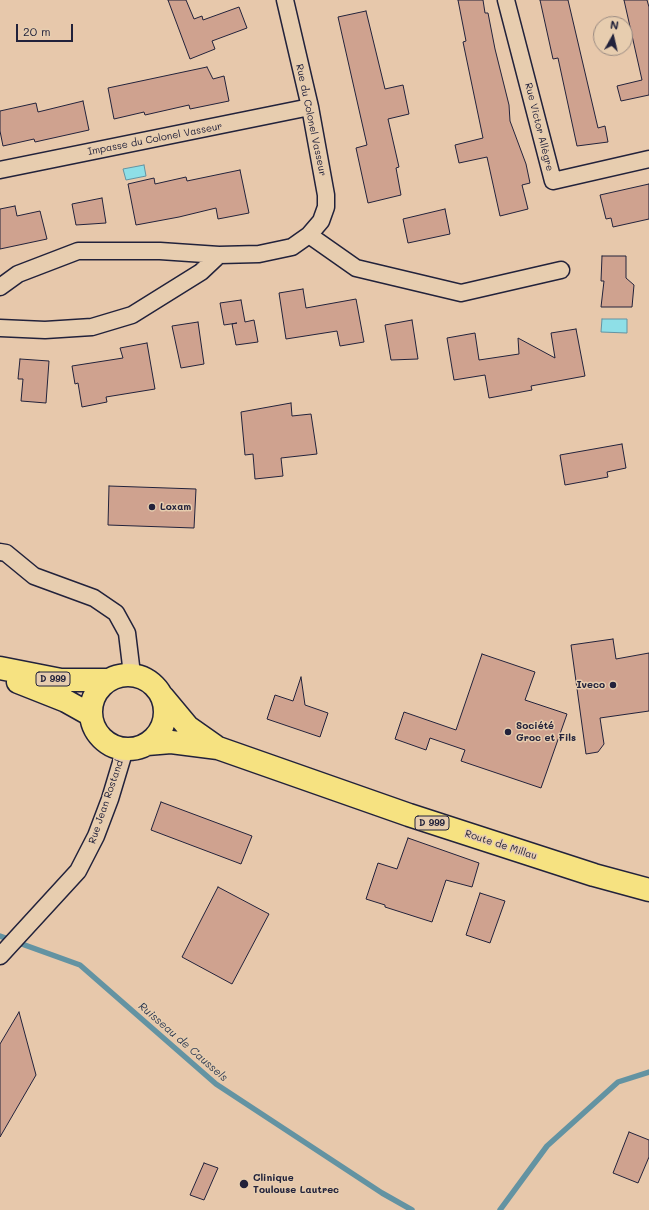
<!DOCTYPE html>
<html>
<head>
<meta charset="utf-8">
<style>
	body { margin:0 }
	#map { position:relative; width:649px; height:1210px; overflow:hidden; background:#e7c8ab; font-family:Mali,sans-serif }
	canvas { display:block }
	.north { position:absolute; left:593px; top:16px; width:40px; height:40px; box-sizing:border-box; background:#e7cdaf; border:1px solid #988981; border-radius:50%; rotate:8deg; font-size:11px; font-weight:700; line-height:16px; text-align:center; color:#22223b }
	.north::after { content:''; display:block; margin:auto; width:14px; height:18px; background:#22223b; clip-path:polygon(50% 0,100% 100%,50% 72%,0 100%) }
	.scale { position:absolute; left:16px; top:24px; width:57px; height:18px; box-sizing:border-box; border:2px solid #22223b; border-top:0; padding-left:5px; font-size:12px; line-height:14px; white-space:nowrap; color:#22223b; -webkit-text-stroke:3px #e7cdaf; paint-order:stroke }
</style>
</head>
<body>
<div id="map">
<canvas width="649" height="1210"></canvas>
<div class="north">N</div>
<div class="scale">20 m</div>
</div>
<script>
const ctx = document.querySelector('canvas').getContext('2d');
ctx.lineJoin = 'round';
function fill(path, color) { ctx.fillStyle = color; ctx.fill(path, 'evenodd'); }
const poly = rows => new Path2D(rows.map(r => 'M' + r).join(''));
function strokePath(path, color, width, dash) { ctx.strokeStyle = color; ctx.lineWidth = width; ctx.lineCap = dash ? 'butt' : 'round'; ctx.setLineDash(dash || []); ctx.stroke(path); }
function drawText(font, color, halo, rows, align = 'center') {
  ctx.font = font + ' Mali,sans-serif'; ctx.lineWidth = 3; ctx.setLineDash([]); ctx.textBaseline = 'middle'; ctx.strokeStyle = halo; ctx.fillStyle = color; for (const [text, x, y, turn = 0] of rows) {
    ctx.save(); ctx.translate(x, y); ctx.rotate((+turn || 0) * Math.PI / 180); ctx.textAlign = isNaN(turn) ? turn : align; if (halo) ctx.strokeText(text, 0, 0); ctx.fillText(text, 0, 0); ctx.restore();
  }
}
const water = poly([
	[144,165,146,176,126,180,123,169,144,165],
	[602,319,627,319,627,333,601,332,602,319]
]);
const stream = poly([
	[0,936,80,965,216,1084,382,1193,412,1210],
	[500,1210,547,1146,618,1082,649,1072]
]);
const building = poly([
	[168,0,186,0,194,19,202,16,203,20,239,7,247,28,212,41,215,49,190,59,168,0],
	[458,0,483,0,485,13,488,13,495,49,509,105,510,121,526,164,530,183,522,185,528,209,500,216,487,157,459,163,455,145,483,138,463,42,466,41,458,0],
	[540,0,568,0,598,128,605,126,608,142,577,146,558,58,553,59,540,0],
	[624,0,647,0,649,7,649,95,621,101,617,86,642,80,624,0],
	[366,11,385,89,403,85,409,114,388,119,399,167,396,168,401,195,368,203,356,148,367,145,338,17,366,11],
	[207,67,213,79,224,76,229,101,190,109,189,105,145,115,144,112,114,119,108,88,207,67],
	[83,101,89,130,35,142,34,139,3,146,0,131,0,111,36,103,38,112,83,101],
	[240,170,249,213,218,219,216,208,179,217,136,225,128,184,154,178,155,184,186,177,187,181,240,170],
	[649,184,649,219,613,227,611,218,606,219,600,195,649,184],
	[102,198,106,223,76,225,72,204,102,198],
	[15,206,17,216,40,211,47,239,0,249,0,209,15,206],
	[445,209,450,234,408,243,403,219,445,209],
	[602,256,626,256,626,278,634,285,632,307,601,307,604,281,601,281,602,256],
	[303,289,306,308,356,299,364,342,340,346,337,331,286,339,279,293,303,289],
	[241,300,245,322,254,320,258,342,236,345,232,324,237,323,224,325,220,303,241,300],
	[412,320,418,359,391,360,385,325,412,320],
	[198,322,204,364,181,368,172,326,198,322],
	[576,329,585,376,531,386,532,390,489,398,485,375,454,380,447,338,475,333,479,360,519,354,518,338,555,358,551,333,576,329],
	[147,343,155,389,106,397,107,402,82,407,78,383,75,384,72,366,123,358,120,348,147,343],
	[20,359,49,361,46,403,21,401,23,379,18,379,20,359],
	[291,403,292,416,311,414,317,454,281,458,283,476,255,479,253,454,245,455,241,412,291,403],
	[622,444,626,468,607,472,608,477,565,485,560,455,622,444],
	[109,486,196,489,194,528,108,525,109,486],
	[613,639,616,659,649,653,649,711,600,718,604,744,598,752,586,754,571,645,613,639],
	[482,654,535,672,525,700,567,714,541,788,461,761,465,750,430,738,426,750,395,739,404,712,456,730,482,654],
	[301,677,305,705,328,713,320,737,267,719,275,695,293,701,301,677],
	[161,802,252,836,241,864,151,830,161,802],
	[408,838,479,863,472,887,446,880,432,922,385,907,385,905,366,899,378,863,397,869,408,838],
	[218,887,269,914,232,984,182,957,218,887],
	[480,893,505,901,490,943,466,935,480,893],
	[19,1012,36,1075,0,1137,0,1044,19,1012],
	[629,1132,649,1140,649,1157,638,1183,613,1173,629,1132],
	[204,1163,218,1168,204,1200,190,1195,204,1163]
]);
const street = poly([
	[506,0,553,181,649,159],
	[0,170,310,107],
	[309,235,356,268,461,293,561,270],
	[0,287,18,274,78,251,160,251,219,255,259,254,292,247,309,235,321,221,326,207,326,195,310,107,285,0],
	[0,328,45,330,92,327,132,315,201,272,219,255],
	[0,552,6,553,34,576,94,598,116,613,127,633,132,674],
	[0,956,78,871,96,836,110,799,125,749]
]);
const primary = poly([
	[0,668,61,680,108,680],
	'91 712a37 37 0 1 1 74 0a37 37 0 1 1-74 0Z',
	[18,682,66,701,91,715],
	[163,697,188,727,215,746],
	[147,744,171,742,218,748,409,815,594,875,649,890]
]);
const markers = [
	[152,507,4,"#22223b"],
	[613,685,4,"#22223b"],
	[508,732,4,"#22223b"],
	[244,1184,5,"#22223b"]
];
const shields = [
	[53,679,34],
	[432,823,34]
];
const shieldNames = [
	["D 999",53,679],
	["D 999",432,823]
];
const streetNames = [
	["Rue du Colonel Vasseur",311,120,78],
	["Rue Victor Allègre",539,127,76],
	["Impasse du Colonel Vasseur",155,139,-11],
	["Rue Jean Rostand",106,802,-71],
	["Route de Millau",501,845,18]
];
const poiNames = [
	["Loxam",160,507],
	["Iveco",605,685,"right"],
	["Société",516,726],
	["Groc et Fils",516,738],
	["Clinique",253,1178],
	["Toulouse Lautrec",253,1190]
];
const waterNames = [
	["Ruisseau de Caussels",183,1042,41]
];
fill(water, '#8edfe7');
strokePath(water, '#6393a2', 1);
strokePath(stream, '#6393a2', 5.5);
fill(building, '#cfa28f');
strokePath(building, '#22223b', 1);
strokePath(street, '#22223b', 19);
strokePath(primary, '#22223b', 25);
strokePath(street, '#e7cdaf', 16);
strokePath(primary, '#f6e281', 22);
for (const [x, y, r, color] of markers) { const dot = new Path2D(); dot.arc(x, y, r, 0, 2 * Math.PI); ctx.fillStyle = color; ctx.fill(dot); strokePath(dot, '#e7cdaf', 1.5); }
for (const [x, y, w] of shields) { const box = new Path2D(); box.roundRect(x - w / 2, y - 7, w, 14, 3); ctx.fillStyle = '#e7cdaf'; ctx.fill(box); strokePath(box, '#22223b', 1); }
drawText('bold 9px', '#22223b', null, shieldNames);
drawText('10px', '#22223b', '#e7cdaf', streetNames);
drawText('bold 10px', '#22223b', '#e7cdaf', poiNames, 'left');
drawText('italic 11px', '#323e55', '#e7cdaf', waterNames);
</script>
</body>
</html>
